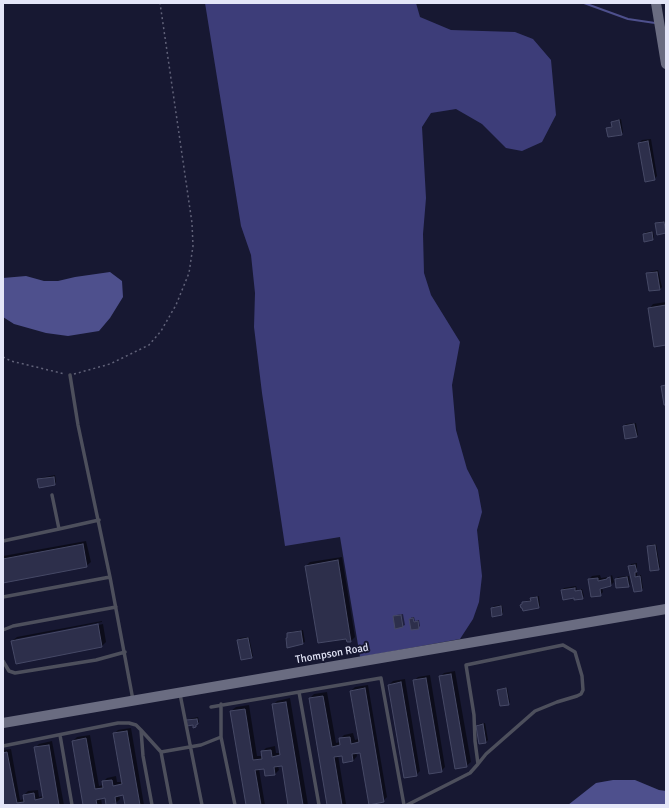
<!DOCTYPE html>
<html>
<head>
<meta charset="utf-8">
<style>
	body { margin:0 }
	#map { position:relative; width:669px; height:808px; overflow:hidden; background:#171832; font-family:Signika,sans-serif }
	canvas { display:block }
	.frame { position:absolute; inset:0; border:4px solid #e4e6f8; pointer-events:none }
</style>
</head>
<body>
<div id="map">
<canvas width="669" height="808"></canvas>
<div class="frame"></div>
</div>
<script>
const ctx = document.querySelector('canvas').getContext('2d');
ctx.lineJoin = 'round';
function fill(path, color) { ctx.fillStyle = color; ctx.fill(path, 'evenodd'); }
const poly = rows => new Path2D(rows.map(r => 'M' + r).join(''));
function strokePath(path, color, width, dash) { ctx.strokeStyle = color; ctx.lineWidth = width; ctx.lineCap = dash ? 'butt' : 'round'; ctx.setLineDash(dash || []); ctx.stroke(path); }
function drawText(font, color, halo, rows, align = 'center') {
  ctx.font = font + ' Signika,sans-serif'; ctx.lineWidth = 4; ctx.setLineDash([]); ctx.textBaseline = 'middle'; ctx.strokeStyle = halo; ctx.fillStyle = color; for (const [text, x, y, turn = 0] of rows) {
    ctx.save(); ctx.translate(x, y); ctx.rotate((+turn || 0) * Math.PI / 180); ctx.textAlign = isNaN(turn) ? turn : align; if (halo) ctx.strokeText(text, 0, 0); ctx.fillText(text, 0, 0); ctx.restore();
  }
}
const forest = poly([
	[205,3,416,3,420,17,451,30,515,32,533,39,551,60,556,115,542,142,522,151,506,148,482,124,456,109,431,113,422,127,426,198,423,234,424,273,431,295,460,342,452,385,456,430,467,469,478,490,482,512,477,530,482,576,479,602,473,619,460,639,360,657,340,537,285,546,262,393,254,327,255,293,251,255,241,226]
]);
const water = poly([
	[110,272,122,281,123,297,110,318,99,331,68,336,46,333,14,324,3,317,3,278,26,276,44,281,58,281,75,277],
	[613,780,635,780,659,790,666,791,666,805,568,805,596,783]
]);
const shadow = poly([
	[621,119,623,132,621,134,608,128,612,126,612,122,613,121],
	[651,139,657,176,654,179,639,143,642,140],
	[666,221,666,232,658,233,656,224,658,222],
	[653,231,654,237,653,239,644,234,646,232],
	[658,270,662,287,660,289,650,290,647,274,649,272],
	[666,302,666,344,649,309,653,304],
	[636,423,638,435,636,436,624,426,626,424],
	[55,475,56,482,55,484,39,479,40,478],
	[86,541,91,562,86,566,3,582,3,556],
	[656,544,660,567,658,569,648,547,649,545],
	[342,557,355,637,351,641,306,566,310,562],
	[637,563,637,576,641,575,643,588,641,590,630,566,631,564],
	[600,575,601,578,609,577,612,575,614,582,611,585,602,587,603,592,600,595,589,579,592,576],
	[629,576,630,584,628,586,616,579,618,577],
	[576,586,577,590,582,589,584,596,582,598,575,597,562,590,564,588],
	[539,596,540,605,539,607,523,603,525,601,532,600,533,597],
	[502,605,503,612,502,614,492,608,494,606],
	[403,614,405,625,403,626,394,617,396,615],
	[412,617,414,617,415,621,419,620,420,626,418,628,410,619],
	[102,621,102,622,16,639,16,641,103,624,106,642,102,646,17,663,12,641,17,637],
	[303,630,305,642,303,643,288,646,288,634,290,632],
	[249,637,253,656,251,657,238,640,240,638],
	[455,671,471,762,466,766,440,677,444,673],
	[430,675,445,767,441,771,414,681,418,677],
	[405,679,420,771,416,775,389,685,393,681],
	[368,685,387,797,383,801,361,752,356,752,357,756,353,761,344,762,343,755,338,755,346,804,345,805,328,805,310,698,314,694,327,692,336,743,340,742,340,739,344,735,353,733,355,740,359,739,351,691,355,687],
	[507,687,510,702,508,704,498,690,500,689],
	[290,698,308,805,289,805,283,765,278,766,279,770,275,774,264,768,259,769,265,805,247,805,231,711,236,707,249,705,257,756,262,756,262,752,266,748,275,746,276,753,281,753,273,705,277,701],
	[198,717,199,722,196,726,187,721,189,719],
	[485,723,488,740,486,742,477,726,479,724],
	[131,728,144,805,126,805,124,794,119,795,120,799,116,803,107,805,106,797,101,798,102,805,84,805,73,741,77,737,90,735,99,786,103,785,103,782,107,778,116,776,117,782,122,782,114,734,118,730],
	[52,741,64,805,3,805,3,750,11,749,20,800,25,799,24,795,28,791,38,790,39,797,44,796,35,748,39,744]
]);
const stream = poly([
	[584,3,628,19,655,23]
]);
const building = poly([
	[619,120,622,135,608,137,606,128,612,127,611,122,619,120],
	[648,141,655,180,645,182,638,143,648,141],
	[664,222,666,233,657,235,655,223,664,222],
	[652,232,653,240,644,242,643,234,652,232],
	[657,272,660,290,649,291,646,273,657,272],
	[666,305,666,345,654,347,648,308,666,305],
	[666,385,666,405,664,405,661,386,666,385],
	[634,424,637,437,625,439,623,426,634,424],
	[54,477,55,485,39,488,37,479,54,477],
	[83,544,87,567,3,583,3,559,83,544],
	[655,545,659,570,650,571,647,546,655,545],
	[338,560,351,642,347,642,346,639,318,643,305,566,338,560],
	[635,565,637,572,635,572,635,577,640,576,642,591,634,592,628,566,635,565],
	[610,577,611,586,600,589,601,596,591,597,588,579,598,578,598,581,607,579,607,578,610,577],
	[627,577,629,587,616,588,615,579,627,577],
	[575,588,575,591,581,590,583,599,574,600,574,598,563,600,561,590,575,588],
	[537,597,539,608,523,611,522,608,521,608,520,605,522,604,522,602,531,601,530,598,537,597],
	[501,606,502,615,492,617,491,608,501,606],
	[401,615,403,627,395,629,393,616,401,615],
	[413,618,414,622,418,621,419,629,411,630,409,619,413,618],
	[98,624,102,647,16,664,11,641,98,624],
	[301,631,303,644,287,648,286,638,287,638,287,633,301,631],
	[248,638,252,658,241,660,237,640,248,638],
	[451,674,467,767,455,769,439,676,451,674],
	[426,678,442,772,429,774,413,680,426,678],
	[401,682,417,776,404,778,388,685,401,682],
	[365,688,384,802,369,805,360,753,352,754,353,761,343,763,342,756,334,757,342,805,327,805,309,698,323,696,332,747,340,745,339,738,350,737,351,744,359,742,350,691,365,688],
	[506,688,509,705,500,706,497,690,506,688],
	[286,702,303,805,288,805,282,766,274,767,275,775,265,776,264,769,255,770,261,805,246,805,230,711,245,709,253,760,262,759,261,751,271,750,272,757,280,755,272,704,286,702],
	[197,719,198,724,196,725,196,727,193,728,193,725,187,726,186,720,197,719],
	[483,724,486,743,479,744,476,726,483,724],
	[127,731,140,805,125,805,123,795,115,797,116,804,106,805,105,798,96,800,97,805,83,805,72,741,86,738,95,789,103,788,102,781,112,780,113,786,122,784,113,733,127,731],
	[49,745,59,805,3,805,3,753,7,752,17,803,24,802,23,795,34,793,35,800,43,798,34,747,49,745]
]);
const path = poly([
	[3,357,11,361,65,374],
	[74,374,110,364,149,345,161,331,176,305,189,273,193,246,192,223,160,3]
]);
const lane = poly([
	[70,375,78,425,110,577,133,700],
	[52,495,59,529,99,520],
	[3,541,59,529],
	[3,597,110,577],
	[3,630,13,626,116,607],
	[3,661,9,671,15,673,96,660,125,652],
	[299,692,319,805],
	[180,694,202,805],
	[221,704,221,737,235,805],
	[211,707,381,678,404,805],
	[141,730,143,756,152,805],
	[60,735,72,805],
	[3,746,118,723,129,723,136,725,141,730,161,752,171,805],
	[161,752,201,745,221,737],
	[407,805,470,773,478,764,486,754,535,711,557,702,577,696,581,694,583,690,582,676,575,652,563,645,466,665,474,715,475,741,478,764]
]);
const secondary = poly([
	[656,3,666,64],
	[3,723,666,609]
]);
const streetNames = [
	["Thompson Road",332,654,-10]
];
fill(forest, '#3d3d79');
fill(water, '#4e508d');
fill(shadow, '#0007');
strokePath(stream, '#4e508d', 2);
fill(building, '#2d2f4b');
strokePath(building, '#464966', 1);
strokePath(path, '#616279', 1.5, [2, 3]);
strokePath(lane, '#4d4f5c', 3.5);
strokePath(secondary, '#6a6c81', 10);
drawText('11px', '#e4e6f8', '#171832', streetNames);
</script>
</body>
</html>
